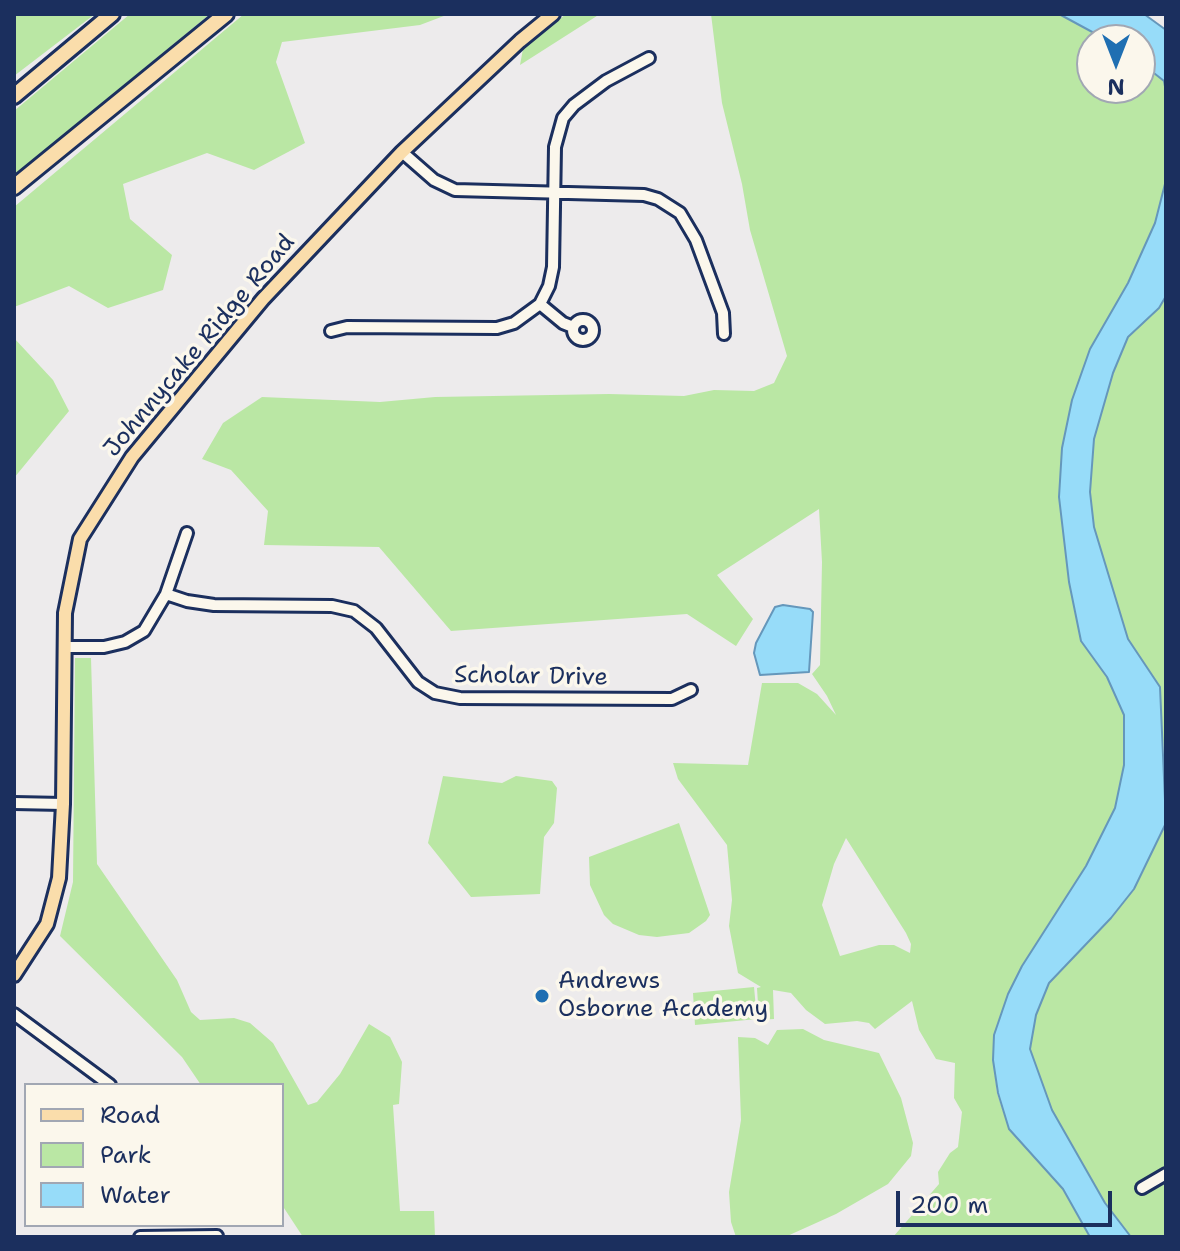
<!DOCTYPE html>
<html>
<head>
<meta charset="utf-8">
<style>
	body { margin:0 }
	#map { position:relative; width:1180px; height:1251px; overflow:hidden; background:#edebec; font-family:"Shantell Sans",sans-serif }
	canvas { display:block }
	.frame { position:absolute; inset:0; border:16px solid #1b2f5e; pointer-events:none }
	.legend { position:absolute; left:24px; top:1083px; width:260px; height:144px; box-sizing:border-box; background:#fbf7ec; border:2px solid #a1a7b3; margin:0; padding:10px 14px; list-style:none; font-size:24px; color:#1b2f5e }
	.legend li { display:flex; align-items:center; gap:16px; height:40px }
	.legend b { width:40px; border:2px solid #a1a7b3 }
	.north { position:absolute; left:1076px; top:24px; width:80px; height:80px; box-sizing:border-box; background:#fbf7ec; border:2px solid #a1a7b3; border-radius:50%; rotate:180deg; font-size:22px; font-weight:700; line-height:32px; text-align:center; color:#1b2f5e }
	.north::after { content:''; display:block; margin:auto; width:28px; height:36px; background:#1f6fb2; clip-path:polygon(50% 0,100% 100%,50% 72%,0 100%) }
	.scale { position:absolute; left:896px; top:1191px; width:216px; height:36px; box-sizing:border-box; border:4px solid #1b2f5e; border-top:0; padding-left:10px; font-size:24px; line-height:28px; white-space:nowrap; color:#1b2f5e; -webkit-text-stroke:6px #fbf7ec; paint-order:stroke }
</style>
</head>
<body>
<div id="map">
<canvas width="1180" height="1251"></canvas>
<div class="frame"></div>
<ul class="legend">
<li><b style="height:10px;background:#faddab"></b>Road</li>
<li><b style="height:22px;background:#bae7a4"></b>Park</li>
<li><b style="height:22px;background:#97dcf9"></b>Water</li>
</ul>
<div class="north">N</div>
<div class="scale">200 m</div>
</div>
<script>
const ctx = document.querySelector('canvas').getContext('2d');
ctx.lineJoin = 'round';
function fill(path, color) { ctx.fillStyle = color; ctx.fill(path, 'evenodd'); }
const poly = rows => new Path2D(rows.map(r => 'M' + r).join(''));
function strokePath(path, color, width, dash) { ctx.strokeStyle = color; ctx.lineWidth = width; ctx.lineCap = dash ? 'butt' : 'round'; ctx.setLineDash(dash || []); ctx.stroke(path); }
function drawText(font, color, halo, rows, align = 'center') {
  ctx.font = font + ' "Shantell Sans",sans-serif'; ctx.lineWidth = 7; ctx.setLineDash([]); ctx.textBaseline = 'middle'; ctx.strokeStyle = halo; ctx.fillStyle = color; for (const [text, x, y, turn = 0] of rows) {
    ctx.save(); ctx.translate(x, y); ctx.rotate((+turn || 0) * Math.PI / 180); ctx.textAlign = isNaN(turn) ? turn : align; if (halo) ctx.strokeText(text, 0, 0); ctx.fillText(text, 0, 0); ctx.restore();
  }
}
const green = poly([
	[14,14,95,14,14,76],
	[130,14,210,14,14,176,14,111],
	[244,14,449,14,420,25,282,42,276,62,305,143,254,170,207,153,123,184,130,219,172,255,163,290,108,308,69,286,14,307,14,207],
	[566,14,600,14,520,65,523,49],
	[711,14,1059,14,1107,40,1092,40,1092,88,1140,88,1140,62,1164,81,1166,180,1155,223,1128,283,1090,349,1072,400,1062,448,1059,497,1069,582,1081,641,1107,677,1124,715,1124,764,1115,808,1086,866,1022,966,1008,994,994,1035,993,1060,997,1093,1009,1129,1063,1189,1090,1237,893,1237,939,1184,938,1172,950,1153,958,1147,962,1112,954,1098,955,1063,936,1059,919,1030,912,1001,875,1029,869,1023,857,1021,825,1024,806,1010,791,993,773,990,774,1019,759,1020,757,988,761,987,738,973,729,926,732,900,727,845,678,779,673,763,748,765,762,683,798,683,817,694,836,715,827,696,812,674,820,665,822,562,819,509,717,575,753,619,736,646,687,614,451,631,379,547,264,545,268,511,231,470,202,459,223,423,262,397,380,402,435,397,609,394,684,396,714,390,754,391,774,383,787,356,750,230,742,184,722,103],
	[846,838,906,933,911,944,910,953,894,945,879,945,840,956,822,905,834,864],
	[1166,296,1165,513,1166,793,1160,687,1128,639,1094,527,1090,492,1094,439,1113,373,1128,337,1159,308],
	[14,338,53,380,69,411,14,478],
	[75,658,91,658,97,864,177,980,191,1012,200,1020,234,1018,250,1023,273,1043,308,1105,317,1102,340,1074,369,1024,390,1037,402,1062,399,1104,393,1105,400,1211,434,1211,435,1237,303,1237,282,1205,282,1085,201,1085,182,1057,60,936,73,882],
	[443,776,502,783,516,776,552,781,557,788,554,823,544,837,540,894,471,897,428,843],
	[679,823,710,915,706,921,689,933,657,937,639,935,613,924,604,915,590,885,589,857],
	[1166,823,1166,1237,1131,1237,1105,1203,1052,1110,1030,1049,1036,1015,1049,983,1111,918,1134,889],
	[754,987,757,1019,695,1025,693,993],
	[803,1029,824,1040,879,1053,901,1098,913,1143,911,1156,888,1184,836,1214,785,1237,736,1237,731,1222,729,1192,741,1120,738,1037,755,1038,768,1045,777,1030]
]);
const water = poly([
	[1059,14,1144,14,1166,30,1166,92,1164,81,1140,62,1140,40,1107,40,1059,14],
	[1166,180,1166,296,1159,308,1128,337,1113,373,1094,439,1090,492,1094,527,1128,639,1160,687,1166,823,1134,889,1111,918,1049,983,1036,1015,1030,1049,1052,1110,1105,1203,1131,1237,1090,1237,1063,1189,1009,1129,998,1093,993,1060,994,1035,1008,994,1022,966,1086,866,1115,808,1124,765,1124,715,1107,677,1081,641,1069,582,1059,497,1062,448,1072,400,1090,349,1128,283,1155,223,1166,180],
	[783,605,810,609,813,612,809,672,760,675,754,653,756,643,775,607,783,605]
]);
const minor = poly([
	[402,152,434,180,455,190,644,195,658,199,680,213,696,240,723,313,724,334],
	[540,304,563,323,573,327],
	'573 330a10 10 0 1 1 20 0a10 10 0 1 1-20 0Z',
	[331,331,347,327,497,328,514,323,540,304,549,286,553,267,555,147,563,118,574,105,606,81,649,58],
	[166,594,187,601,214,605,332,606,354,611,376,628,418,682,435,693,460,698,672,699,691,690],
	[65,647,104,647,125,642,144,631,166,594,187,533],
	[14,803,63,804],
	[14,1014,110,1085],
	[1142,1188,1166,1174],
	[140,1237,217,1236]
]);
const major = poly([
	[14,975,47,924,59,878,63,804,65,613,80,539,132,457,263,299,402,152,520,41,553,14]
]);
const highway = poly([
	[14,96,112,14],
	[14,187,226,14]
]);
const markers = [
	[542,996,8,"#1f6fb2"]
];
const streetNames = [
	["Johnnycake Ridge Road",200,346,-50],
	["Scholar Drive",531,677,1]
];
const poiNames = [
	["Andrews",558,982],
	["Osborne Academy",558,1010]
];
fill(green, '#bae7a4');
fill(water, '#97dcf9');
strokePath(water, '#6597bb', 2);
strokePath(minor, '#1b2f5e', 16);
strokePath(major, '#1b2f5e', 18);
strokePath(highway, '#1b2f5e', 20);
strokePath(minor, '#fbf7ec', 10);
strokePath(major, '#faddab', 12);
strokePath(highway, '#faddab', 14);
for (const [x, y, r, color] of markers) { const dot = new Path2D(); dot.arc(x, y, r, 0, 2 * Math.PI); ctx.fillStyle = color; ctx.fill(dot); strokePath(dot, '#fbf7ec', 3); }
drawText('24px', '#1b2f5e', '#fbf7ec', streetNames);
drawText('24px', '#1b2f5e', '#fbf7ec', poiNames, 'left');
</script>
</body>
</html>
